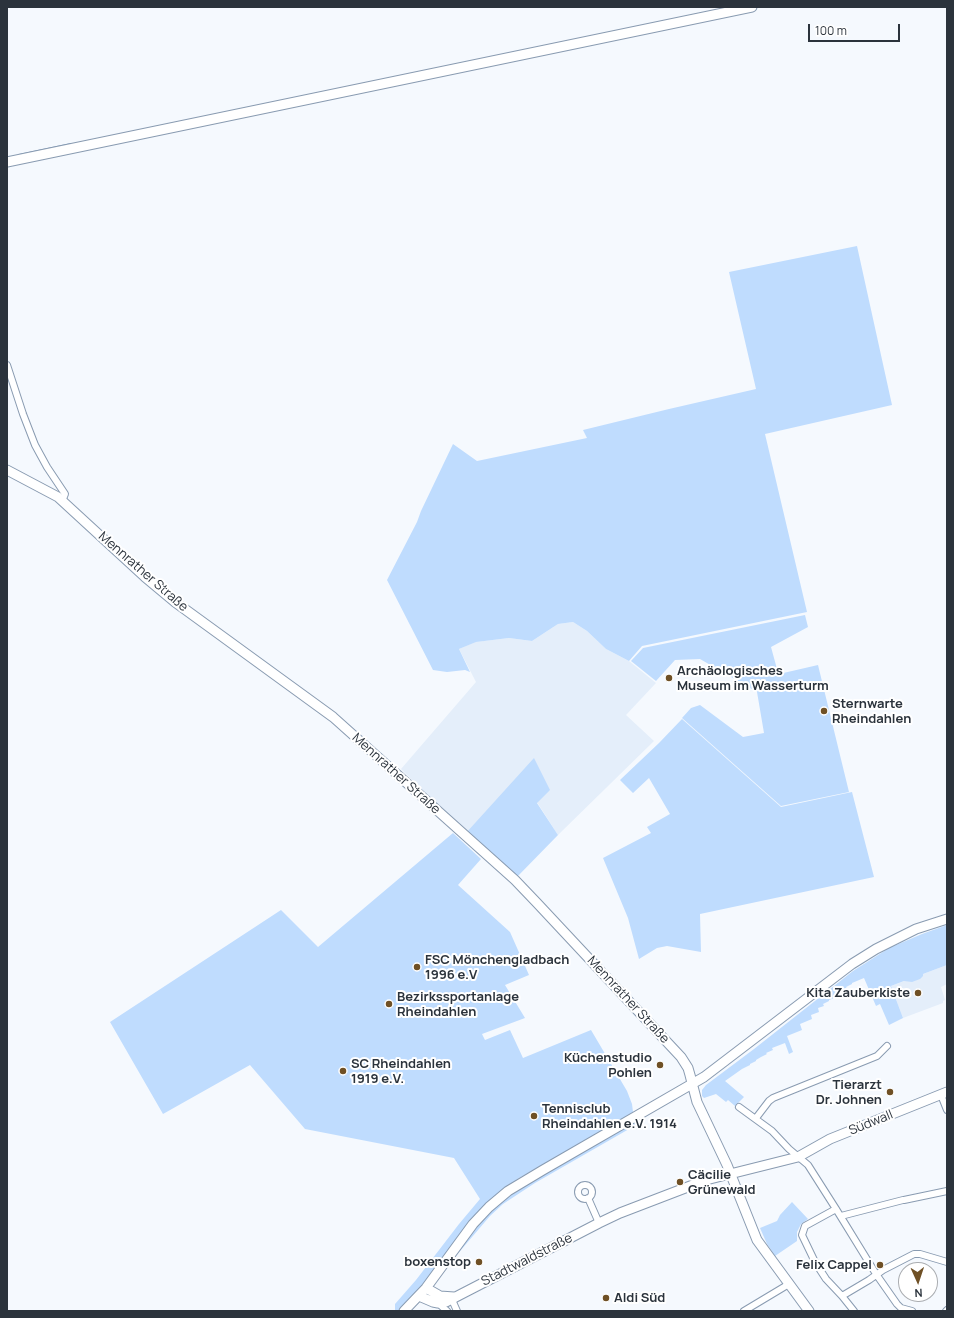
<!DOCTYPE html>
<html>
<head>
<meta charset="utf-8">
<style>
	body { margin:0 }
	#map { position:relative; width:954px; height:1318px; overflow:hidden; background:#f5f9fe; font-family:Manrope,sans-serif }
	canvas { display:block }
	.frame { position:absolute; inset:0; border:8px solid #2b333c; pointer-events:none }
	.north { position:absolute; left:898px; top:1262px; width:40px; height:40px; box-sizing:border-box; background:#fff; border:1px solid #aaadb1; border-radius:50%; rotate:177deg; font-size:11px; font-weight:700; line-height:16px; text-align:center; color:#2b333c }
	.north::after { content:''; display:block; margin:auto; width:14px; height:18px; background:#6f5025; clip-path:polygon(50% 0,100% 100%,50% 72%,0 100%) }
	.scale { position:absolute; left:808px; top:24px; width:92px; height:18px; box-sizing:border-box; border:2px solid #2b333c; border-top:0; padding-left:5px; font-size:12px; line-height:14px; white-space:nowrap; color:#2b333c; -webkit-text-stroke:3px #fff; paint-order:stroke }
</style>
</head>
<body>
<div id="map">
<canvas width="954" height="1318"></canvas>
<div class="frame"></div>
<div class="north">N</div>
<div class="scale">100 m</div>
</div>
<script>
const ctx = document.querySelector('canvas').getContext('2d');
ctx.lineJoin = 'round';
function fill(path, color) { ctx.fillStyle = color; ctx.fill(path, 'evenodd'); }
const poly = rows => new Path2D(rows.map(r => 'M' + r).join(''));
function strokePath(path, color, width, dash) { ctx.strokeStyle = color; ctx.lineWidth = width; ctx.lineCap = dash ? 'butt' : 'round'; ctx.setLineDash(dash || []); ctx.stroke(path); }
function drawText(font, color, halo, rows, align = 'center') {
  ctx.font = font + ' Manrope,sans-serif'; ctx.lineWidth = 4; ctx.setLineDash([]); ctx.textBaseline = 'middle'; ctx.strokeStyle = halo; ctx.fillStyle = color; for (const [text, x, y, turn = 0] of rows) {
    ctx.save(); ctx.translate(x, y); ctx.rotate((+turn || 0) * Math.PI / 180); ctx.textAlign = isNaN(turn) ? turn : align; if (halo) ctx.strokeText(text, 0, 0); ctx.fillText(text, 0, 0); ctx.restore();
  }
}
const built = poly([
	[573,622,587,631,606,649,629,661,656,683,626,715,654,741,558,835,537,802,467,834,401,769,476,682,459,649,475,642,509,638,532,641,558,624],
	[947,965,947,984,941,987,945,1000,943,1001,943,1003,903,1018,891,986]
]);
const green = poly([
	[857,246,892,405,765,434,807,612,642,646,629,661,606,649,587,631,573,622,558,624,532,641,509,638,476,642,459,649,470,672,465,670,447,672,433,670,387,580,417,522,421,511,453,444,477,461,587,438,583,430,669,409,756,389,729,272],
	[805,615,808,627,771,647,777,669,779,674,818,665,849,792,781,806,682,718,691,708,700,705,743,737,764,733,757,692,700,659,675,660,656,681,631,661,643,648],
	[682,719,781,807,852,792,874,877,700,914,701,952,667,946,657,948,639,959,628,918,603,858,651,833,647,827,670,814,649,778,633,793,620,780,659,743],
	[534,758,550,790,537,803,558,835,516,878,466,833],
	[453,833,481,859,458,885,510,932,529,975,505,985,525,1018,482,1034,485,1040,510,1030,523,1058,591,1030,627,1091,632,1104,633,1112,601,1133,519,1178,507,1187,478,1213,458,1236,426,1281,404,1306,398,1311,395,1311,395,1304,416,1280,459,1224,480,1199,454,1158,305,1129,250,1065,163,1114,110,1022,281,910,318,947],
	[947,925,947,965,923,974,923,976,920,979,912,982,904,981,891,986,903,1018,889,1025,880,1004,876,1006,864,978,852,983,852,984,846,987,847,989,840,991,842,995,829,1000,829,1001,823,1004,824,1006,818,1008,819,1012,811,1015,812,1019,800,1024,802,1030,787,1036,793,1052,789,1054,785,1043,772,1048,773,1050,766,1053,767,1054,761,1057,756,1060,756,1061,750,1064,750,1065,742,1069,725,1081,744,1097,735,1106,728,1100,726,1102,716,1094,704,1098,702,1096,702,1090,706,1085,754,1049,853,971,889,948,922,934],
	[635,1122,636,1125,535,1183,503,1204,490,1216,437,1278,473,1230,492,1209,508,1197,551,1169],
	[792,1202,808,1219,801,1224,797,1232,797,1241,775,1256,767,1244,760,1228,777,1221,780,1215]
]);
const stream = poly([
	[19,155,71,144]
]);
const street = poly([
	[7,365,23,414,35,445,47,467,65,494,62,501],
	[941,1095,947,1110],
	[739,1107,772,1131,789,1149,808,1165,836,1209,876,1274,897,1304,901,1308,912,1311],
	[756,1118,769,1101,773,1098,877,1056,887,1046],
	'578 1192a7 7 0 1 1 14 0a7 7 0 1 1-14 0Z',
	[588,1198,599,1223],
	[904,1200,947,1191],
	[836,1209,805,1226,802,1235,815,1262,826,1279,842,1296,854,1311],
	[841,1216,903,1200],
	[842,1296,869,1280,883,1270,914,1254,920,1254,947,1262],
	[455,1297,453,1302,457,1311],
	[438,1303,447,1311],
	[744,1311,789,1284],
	[946,1311,947,1310]
]);
const secondary = poly([
	[7,162,752,7],
	[7,470,58,497,145,577,175,602,333,717,515,880,537,903,681,1057,688,1068,690,1075,697,1102,727,1165,757,1240,809,1311],
	[426,1288,440,1296,454,1297],
	[419,1296,433,1302,438,1303,446,1302,599,1223,620,1213,706,1180,798,1157,830,1139,947,1092],
	[404,1311,426,1288,473,1224,489,1207,508,1191,543,1170,704,1077,852,964,876,949,916,929,947,919]
]);
const markers = [
	[669,678,4,"#6f5025"],
	[824,711,4,"#6f5025"],
	[417,967,4,"#6f5025"],
	[918,993,4,"#6f5025"],
	[389,1004,4,"#6f5025"],
	[660,1065,4,"#6f5025"],
	[343,1071,4,"#6f5025"],
	[890,1092,4,"#6f5025"],
	[534,1116,4,"#6f5025"],
	[680,1182,4,"#6f5025"],
	[479,1262,4,"#6f5025"],
	[880,1265,4,"#6f5025"],
	[606,1298,4,"#6f5025"]
];
const streetNames = [
	["Mennrather Straße",143,572,41],
	["Mennrather Straße",396,774,42],
	["Mennrather Straße",628,1000,47],
	["Südwall",871,1123,-22],
	["Stadtwaldstraße",527,1260,-27]
];
const poiNames = [
	["Archäologisches",677,671],
	["Museum im Wasserturm",677,686],
	["Sternwarte",832,704],
	["Rheindahlen",832,719],
	["FSC Mönchengladbach",425,960],
	["1996 e.V",425,975],
	["Kita Zauberkiste",910,993,"right"],
	["Bezirkssportanlage",397,997],
	["Rheindahlen",397,1012],
	["Küchenstudio",652,1058,"right"],
	["Pohlen",652,1073,"right"],
	["SC Rheindahlen",351,1064],
	["1919 e.V.",351,1079],
	["Tierarzt",882,1085,"right"],
	["Dr. Johnen",882,1100,"right"],
	["Tennisclub",542,1109],
	["Rheindahlen e.V. 1914",542,1124],
	["Cäcilie",688,1175],
	["Grünewald",688,1190],
	["boxenstop",471,1262,"right"],
	["Felix Cappel",872,1265,"right"],
	["Aldi Süd",614,1298]
];
fill(built, '#e4eefa');
fill(green, '#bfdcfe');
strokePath(stream, '#8aa7c9', 2);
strokePath(street, '#899bb1', 8);
strokePath(secondary, '#899bb1', 11);
strokePath(street, '#fff', 6);
strokePath(secondary, '#fff', 9);
for (const [x, y, r, color] of markers) { const dot = new Path2D(); dot.arc(x, y, r, 0, 2 * Math.PI); ctx.fillStyle = color; ctx.fill(dot); strokePath(dot, '#fff', 1.5); }
drawText('13px', '#2b333c', '#fff', streetNames);
drawText('bold 13px', '#2b333c', '#fff', poiNames, 'left');
</script>
</body>
</html>
